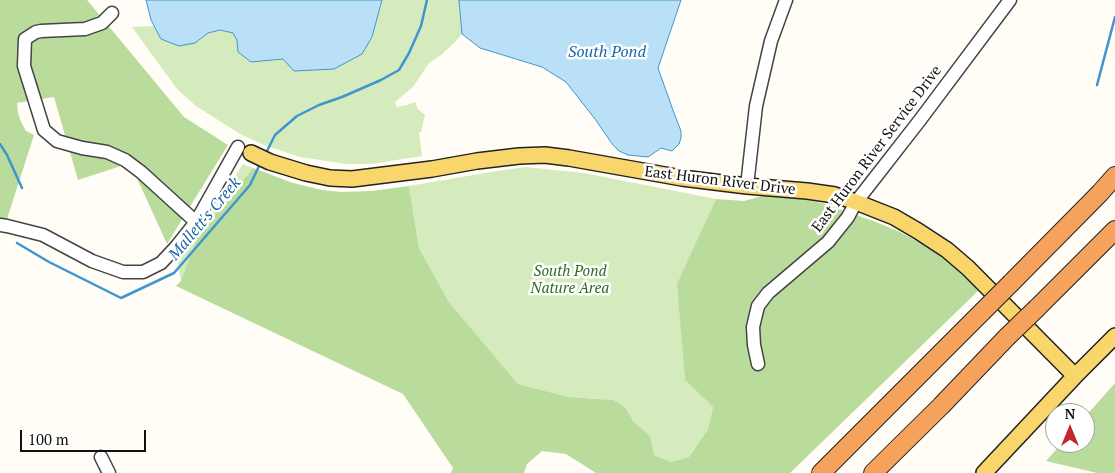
<!DOCTYPE html>
<html>
<head>
<meta charset="utf-8">
<style>
	body { margin:0 }
	#map { position:relative; width:1115px; height:473px; overflow:hidden; background:#fffdf5; font-family:"PT Serif",serif }
	canvas { display:block }
	.north { position:absolute; left:1045px; top:403px; width:50px; height:50px; box-sizing:border-box; background:#fff; border:1px solid #a0a0a0; border-radius:50%; rotate:0deg; font-size:14px; font-weight:700; line-height:20px; text-align:center; color:#111 }
	.north::after { content:''; display:block; margin:auto; width:18px; height:22px; background:#c4262e; clip-path:polygon(50% 0,100% 100%,50% 72%,0 100%) }
	.scale { position:absolute; left:20px; top:430px; width:126px; height:22px; box-sizing:border-box; border:2px solid #111; border-top:0; padding-left:6px; font-size:15px; line-height:18px; white-space:nowrap; color:#111; -webkit-text-stroke:4px #fff; paint-order:stroke }
</style>
</head>
<body>
<div id="map">
<canvas width="1115" height="473"></canvas>
<div class="north">N</div>
<div class="scale">100 m</div>
</div>
<script>
const ctx = document.querySelector('canvas').getContext('2d');
ctx.lineJoin = 'round';
function fill(path, color) { ctx.fillStyle = color; ctx.fill(path, 'evenodd'); }
const poly = rows => new Path2D(rows.map(r => 'M' + r).join(''));
function strokePath(path, color, width, dash) { ctx.strokeStyle = color; ctx.lineWidth = width; ctx.lineCap = dash ? 'butt' : 'round'; ctx.setLineDash(dash || []); ctx.stroke(path); }
function drawText(font, color, halo, rows, align = 'center') {
  ctx.font = font + ' "PT Serif",serif'; ctx.lineWidth = 5; ctx.setLineDash([]); ctx.textBaseline = 'middle'; ctx.strokeStyle = halo; ctx.fillStyle = color; for (const [text, x, y, turn = 0] of rows) {
    ctx.save(); ctx.translate(x, y); ctx.rotate((+turn || 0) * Math.PI / 180); ctx.textAlign = isNaN(turn) ? turn : align; if (halo) ctx.strokeText(text, 0, 0); ctx.fillText(text, 0, 0); ctx.restore();
  }
}
const green = poly([
	[382,0,459,0,462,34,453,44,441,55,429,63,413,87,395,102,397,107,407,105,415,102,418,109,425,115,421,132,419,132,422,156,371,164,347,164,300,157,264,145,240,134,196,106,177,89,132,27,155,26,161,38,195,43,208,33,220,30,233,33,237,40,238,52,372,37],
	[243,164,253,168,199,232,181,282,178,263],
	[525,167,584,173,716,199,678,284,685,380,713,407,708,429,689,457,671,462,654,455,649,436,633,421,625,407,613,400,569,397,518,384,449,302,419,248,409,186,497,171]
]);
const forest = poly([
	[0,0,87,0,184,117,228,145,167,244,130,163,78,180,54,97,17,103,18,113,21,122,26,131,34,135,7,219,0,219],
	[253,168,293,183,322,190,341,192,372,191,409,186,419,248,449,302,518,384,569,397,613,400,625,407,633,421,650,436,654,455,671,462,689,457,708,429,713,407,685,380,677,284,716,199,744,201,765,195,794,198,822,203,876,222,900,232,934,250,965,276,978,291,790,473,596,473,566,454,542,451,527,464,524,473,451,473,453,468,403,394,176,286,181,281,199,232],
	[1115,383,1115,473,1097,473,1046,461,1062,443,1085,443,1085,417]
]);
const water = poly([
	[146,0,382,0,372,37,362,54,334,69,294,71,283,59,251,62,238,52,237,40,233,33,220,30,208,33,195,43,179,46,161,39,151,20,146,0],
	[459,0,681,0,658,68,674,113,681,131,681,138,679,144,672,151,661,148,648,157,628,155,619,151,613,145,595,119,566,82,542,67,480,48,462,34,459,0]
]);
const stream = poly([
	[1097,85,1115,17],
	[0,144,7,155,22,188],
	[265,155,275,135,297,116,319,105,342,97,381,80,399,70,409,53,421,26,427,0],
	[17,243,49,262,121,298,174,273,250,185,260,164]
]);
const minor = poly([
	[112,13,102,23,85,29,41,31,36,32,25,39,24,66,44,130,57,141,82,148,107,152,125,160,141,172,196,222],
	[747,186,756,106,771,41,786,0],
	[0,225,7,226,43,235,92,261,123,272,143,272,161,263,176,247,196,222,238,147],
	[758,364,754,345,753,327,758,306,768,293,828,242,848,217,856,202,867,188,920,120,1010,0],
	[101,457,109,473]
]);
const major = poly([
	[251,153,270,162,306,173,330,178,352,179,432,169,477,161,519,156,545,155,569,158,682,178,747,186,807,191,835,195,856,202,894,217,918,231,947,250,968,268,1075,376],
	[984,473,1075,376,1115,336]
]);
const highway = poly([
	[1011,283,1100,193,1115,176],
	[1037,308,1115,230],
	[821,473,982,312],
	[873,473,941,406,1007,337]
]);
const highwayBridge = poly([
	[982,312,1011,283],
	[1007,337,1037,308]
]);
const streetNames = [
	["East Huron River Service Drive",877,149,-53],
	["East Huron River Drive",720,181,7]
];
const parkNames = [
	["South Pond",570,272],
	["Nature Area",570,289]
];
const waterNames = [
	["South Pond",607,52],
	["Mallett's Creek",205,219,-50]
];
fill(green, '#d5ebbd');
fill(forest, '#b9dc9c');
fill(water, '#b9e0f7');
strokePath(water, '#3f96cf', 1);
strokePath(stream, '#3f96cf', 2.5);
strokePath(minor, '#444', 15);
strokePath(major, '#222', 18);
strokePath(highway, '#222', 20);
strokePath(minor, '#fff', 12);
strokePath(major, '#f9d66b', 15);
strokePath(highway, '#f5a25d', 18);
strokePath(highwayBridge, '#222', 20, []);
strokePath(highwayBridge, '#f5a25d', 18);
drawText('15px', '#111', '#fff', streetNames);
drawText('italic 15px', '#2f6b1f', '#fff', parkNames);
drawText('italic 16px', '#1768a6', '#fff', waterNames);
</script>
</body>
</html>
